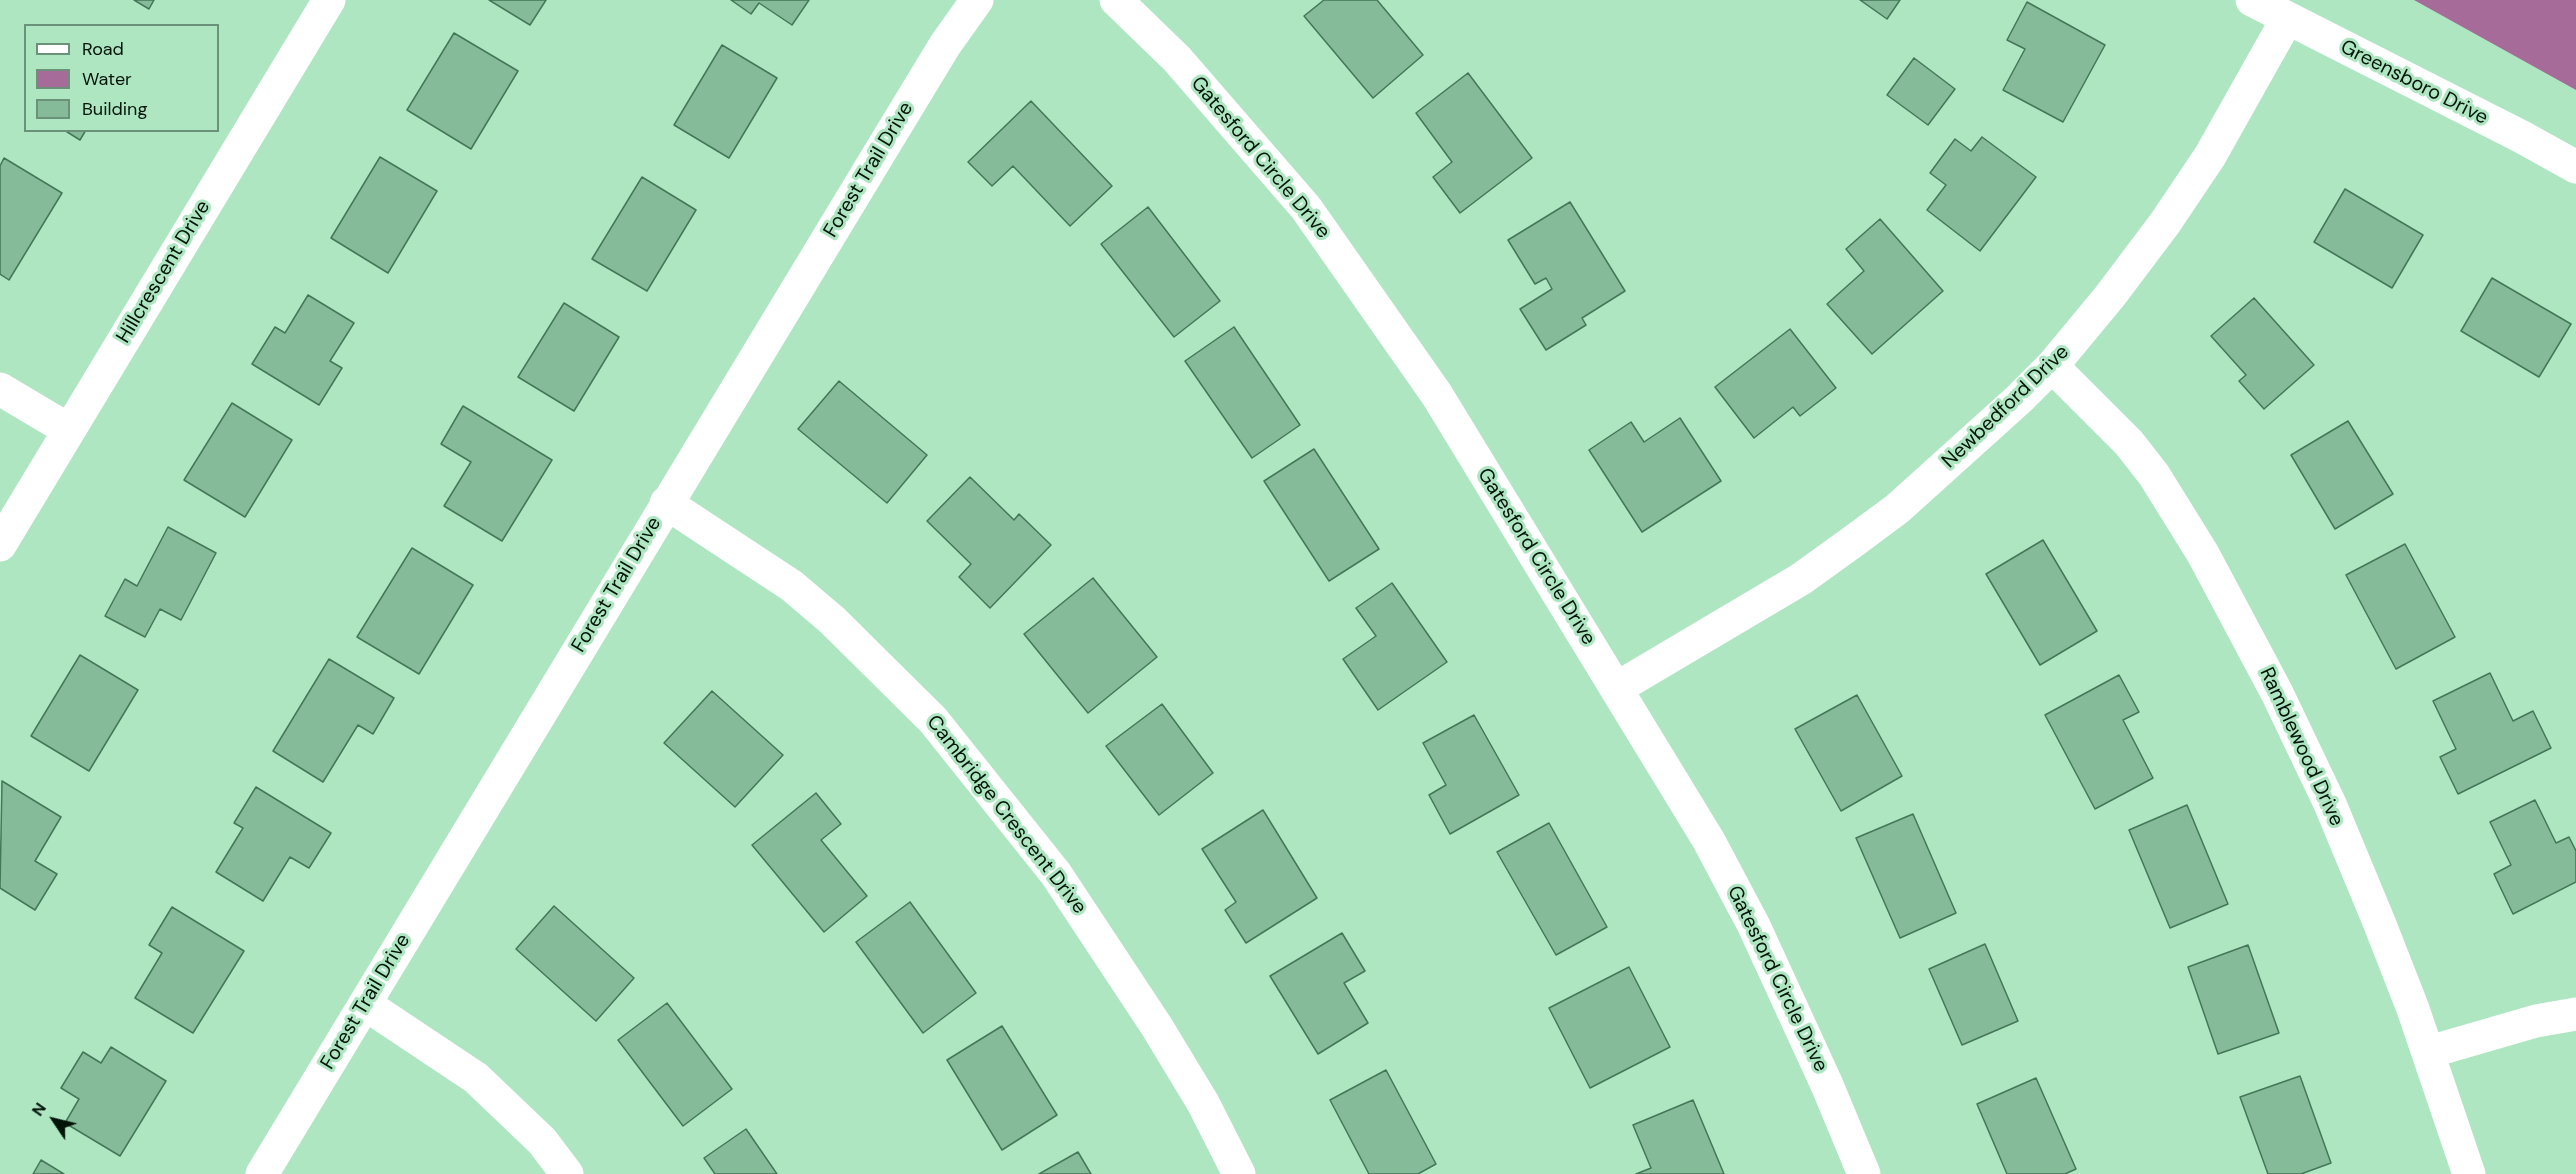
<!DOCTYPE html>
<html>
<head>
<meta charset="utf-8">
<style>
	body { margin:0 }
	#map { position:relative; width:2576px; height:1174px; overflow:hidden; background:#afe6c2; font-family:"DM Sans",sans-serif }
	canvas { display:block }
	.legend { position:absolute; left:24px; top:24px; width:195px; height:108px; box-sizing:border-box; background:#afe6c2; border:2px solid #699278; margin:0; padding:8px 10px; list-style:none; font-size:18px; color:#011408 }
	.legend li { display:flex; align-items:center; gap:12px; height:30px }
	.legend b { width:30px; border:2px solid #699278 }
	.north { position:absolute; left:24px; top:1090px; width:60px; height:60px; -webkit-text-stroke:4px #afe6c2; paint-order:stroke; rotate:305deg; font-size:16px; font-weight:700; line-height:24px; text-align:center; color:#011408 }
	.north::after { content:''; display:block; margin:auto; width:21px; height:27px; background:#011408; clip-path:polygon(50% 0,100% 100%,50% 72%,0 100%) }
</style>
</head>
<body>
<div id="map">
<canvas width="2576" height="1174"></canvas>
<ul class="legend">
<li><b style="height:8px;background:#fff"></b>Road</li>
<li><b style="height:16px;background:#a76b99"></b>Water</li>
<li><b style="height:16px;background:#86bb99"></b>Building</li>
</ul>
<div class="north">N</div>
</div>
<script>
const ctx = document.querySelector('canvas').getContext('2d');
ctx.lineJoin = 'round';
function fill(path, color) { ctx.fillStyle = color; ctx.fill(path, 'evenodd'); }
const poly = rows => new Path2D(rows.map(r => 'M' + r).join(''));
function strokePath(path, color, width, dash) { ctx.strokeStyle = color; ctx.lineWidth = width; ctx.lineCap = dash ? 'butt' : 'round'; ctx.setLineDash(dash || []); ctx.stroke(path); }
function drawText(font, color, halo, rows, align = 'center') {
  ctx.font = font + ' "DM Sans",sans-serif'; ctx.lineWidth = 6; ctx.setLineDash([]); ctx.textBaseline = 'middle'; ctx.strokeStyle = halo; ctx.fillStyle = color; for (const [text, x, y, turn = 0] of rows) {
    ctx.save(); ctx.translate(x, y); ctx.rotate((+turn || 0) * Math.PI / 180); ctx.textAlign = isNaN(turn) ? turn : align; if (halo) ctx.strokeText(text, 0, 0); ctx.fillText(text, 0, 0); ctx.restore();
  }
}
const water = poly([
	[2414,0,2576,0,2576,90]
]);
const building = poly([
	[134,0,154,0,149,9,134,0],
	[489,0,546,0,530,25,489,0],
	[731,0,809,0,792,25,759,3,751,14,731,0],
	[1324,0,1377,0,1423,55,1373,98,1304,16,1324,0],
	[1860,0,1900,0,1887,19,1860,0],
	[2027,2,2105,45,2063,122,2003,90,2025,49,2007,40,2027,2],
	[454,33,518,71,471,149,407,110,454,33],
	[722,45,777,78,729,158,674,125,722,45],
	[1914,58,1955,89,1928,125,1887,95,1914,58],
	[1468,73,1532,158,1460,213,1433,177,1452,162,1416,113,1468,73],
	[1031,101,1112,186,1070,226,1013,166,992,186,968,162,1031,101],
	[64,130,86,130,80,140,64,130],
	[1982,137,2036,177,1980,251,1927,210,1946,185,1930,173,1955,139,1971,151,1982,137],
	[380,157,437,191,388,273,331,238,380,157],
	[4,158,62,193,9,280,0,274,0,166,4,158],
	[642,177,696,210,647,291,592,259,642,177],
	[2345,189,2423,235,2392,288,2314,242,2345,189],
	[1570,202,1625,291,1582,318,1586,325,1546,350,1520,309,1552,289,1546,278,1535,284,1508,240,1570,202],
	[1148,207,1220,301,1174,337,1101,244,1148,207],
	[1880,219,1943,291,1872,354,1827,304,1864,271,1846,249,1880,219],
	[2492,278,2571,324,2539,377,2461,331,2492,278],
	[308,295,354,323,330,361,342,368,319,405,252,364,275,327,285,333,308,295],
	[2254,298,2314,365,2264,409,2239,381,2246,375,2211,336,2254,298],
	[564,303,619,337,574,411,518,377,564,303],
	[1234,327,1300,425,1252,458,1185,361,1234,327],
	[1790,329,1836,388,1800,416,1793,407,1754,438,1715,387,1790,329],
	[839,381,927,455,887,503,798,429,839,381],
	[232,403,292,440,245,517,184,480,232,403],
	[463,406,552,460,502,541,444,506,471,462,441,444,463,406],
	[1680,418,1721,481,1642,532,1589,450,1631,422,1644,442,1680,418],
	[2348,421,2393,494,2335,529,2291,455,2348,421],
	[1314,449,1379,549,1329,581,1264,481,1314,449],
	[970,477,1014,520,1019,514,1051,545,990,608,959,577,971,564,927,521,970,477],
	[168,527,216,553,181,620,160,609,145,637,105,616,125,579,137,586,168,527],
	[2043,540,2097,631,2040,665,1986,574,2043,540],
	[2405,544,2455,637,2396,669,2346,575,2405,544],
	[412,548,473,585,419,674,357,637,412,548],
	[1093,578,1157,657,1088,713,1024,634,1093,578],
	[1392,583,1447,662,1378,710,1343,659,1376,636,1356,608,1392,583],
	[80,655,138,690,89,771,31,736,80,655],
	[329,659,394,698,373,734,358,725,323,782,273,751,329,659],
	[2490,673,2513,721,2533,711,2551,748,2458,794,2440,757,2456,749,2433,701,2490,673],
	[2119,675,2139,712,2123,720,2153,778,2095,809,2045,715,2119,675],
	[712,691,783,755,735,807,664,743,712,691],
	[1857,695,1902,776,1841,811,1795,729,1857,695],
	[1162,704,1213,773,1159,815,1106,746,1162,704],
	[1474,715,1519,795,1450,834,1429,795,1446,785,1423,743,1474,715],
	[2,781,61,817,35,861,57,874,35,910,0,888,2,781],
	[256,787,331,833,309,868,290,857,263,901,216,872,243,828,234,823,256,787],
	[816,793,841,824,821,840,867,896,824,932,752,845,816,793],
	[2535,800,2556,843,2569,837,2576,851,2576,882,2513,914,2494,874,2511,865,2490,822,2535,800],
	[2187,805,2228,904,2170,928,2129,830,2187,805],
	[1263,810,1317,898,1246,943,1225,910,1236,902,1202,849,1263,810],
	[1913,814,1956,913,1900,938,1856,838,1913,814],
	[1549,823,1607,927,1556,955,1497,852,1549,823],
	[910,902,976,993,923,1033,856,942,910,902],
	[554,906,634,978,596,1021,516,949,554,906],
	[172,907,244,951,193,1033,135,998,162,953,149,945,172,907],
	[1342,933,1365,971,1344,983,1368,1023,1318,1054,1270,976,1342,933],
	[1985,944,2018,1021,1962,1045,1929,969,1985,944],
	[2248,945,2279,1033,2218,1054,2188,967,2248,945],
	[1629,967,1670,1047,1590,1088,1549,1008,1629,967],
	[667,1003,732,1089,683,1126,618,1040,667,1003],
	[1002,1026,1057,1115,1002,1150,947,1060,1002,1026],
	[111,1047,166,1081,120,1156,65,1123,79,1099,61,1088,83,1052,101,1063,111,1047],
	[1386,1070,1436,1164,1418,1174,1369,1174,1330,1100,1386,1070],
	[2300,1076,2331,1163,2301,1174,2268,1174,2240,1097,2300,1076],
	[2036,1078,2076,1169,2065,1174,2007,1174,1977,1104,2036,1078],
	[1693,1100,1724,1174,1636,1174,1651,1168,1633,1125,1693,1100],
	[746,1129,777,1174,715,1174,704,1158,746,1129],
	[1078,1152,1091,1174,1039,1174,1078,1152],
	[41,1160,64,1174,33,1174,41,1160]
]);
const minor = poly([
	[1116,0,1177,59,1306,208,1437,395,1709,841,1754,926,1827,1085,1864,1174],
	[2252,0,2522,137,2576,167],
	[2052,366,2129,443,2154,475,2203,554,2277,693,2330,804,2379,922,2413,1009,2469,1174],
	[0,389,69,430],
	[666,503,792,586,832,620,933,720,1056,874,1157,1027,1203,1103,1239,1174],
	[0,545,329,0],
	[1617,688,1801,579,1851,543,1897,509,2019,399,2052,366,2110,296,2165,223,2210,156,2287,19],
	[365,1004,476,1078,542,1141,567,1174],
	[2429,1052,2536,1021,2576,1014],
	[262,1174,874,162,945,45,977,0]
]);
const streetNames = [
	["Greensboro Drive",2414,83,27],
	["Gatesford Circle Drive",1260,158,50],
	["Forest Trail Drive",869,170,-59],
	["Hillcrescent Drive",164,272,-59],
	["Newbedford Drive",2006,407,-44],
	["Gatesford Circle Drive",1536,557,58],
	["Forest Trail Drive",617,585,-59],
	["Ramblewood Drive",2301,747,65],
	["Cambridge Crescent Drive",1006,815,52],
	["Gatesford Circle Drive",1777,979,64],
	["Forest Trail Drive",366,1002,-59]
];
fill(water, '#a76b99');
fill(building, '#86bb99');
strokePath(building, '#447758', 1.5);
strokePath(minor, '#fff', 33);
drawText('20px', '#011408', '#afe6c2', streetNames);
</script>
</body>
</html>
